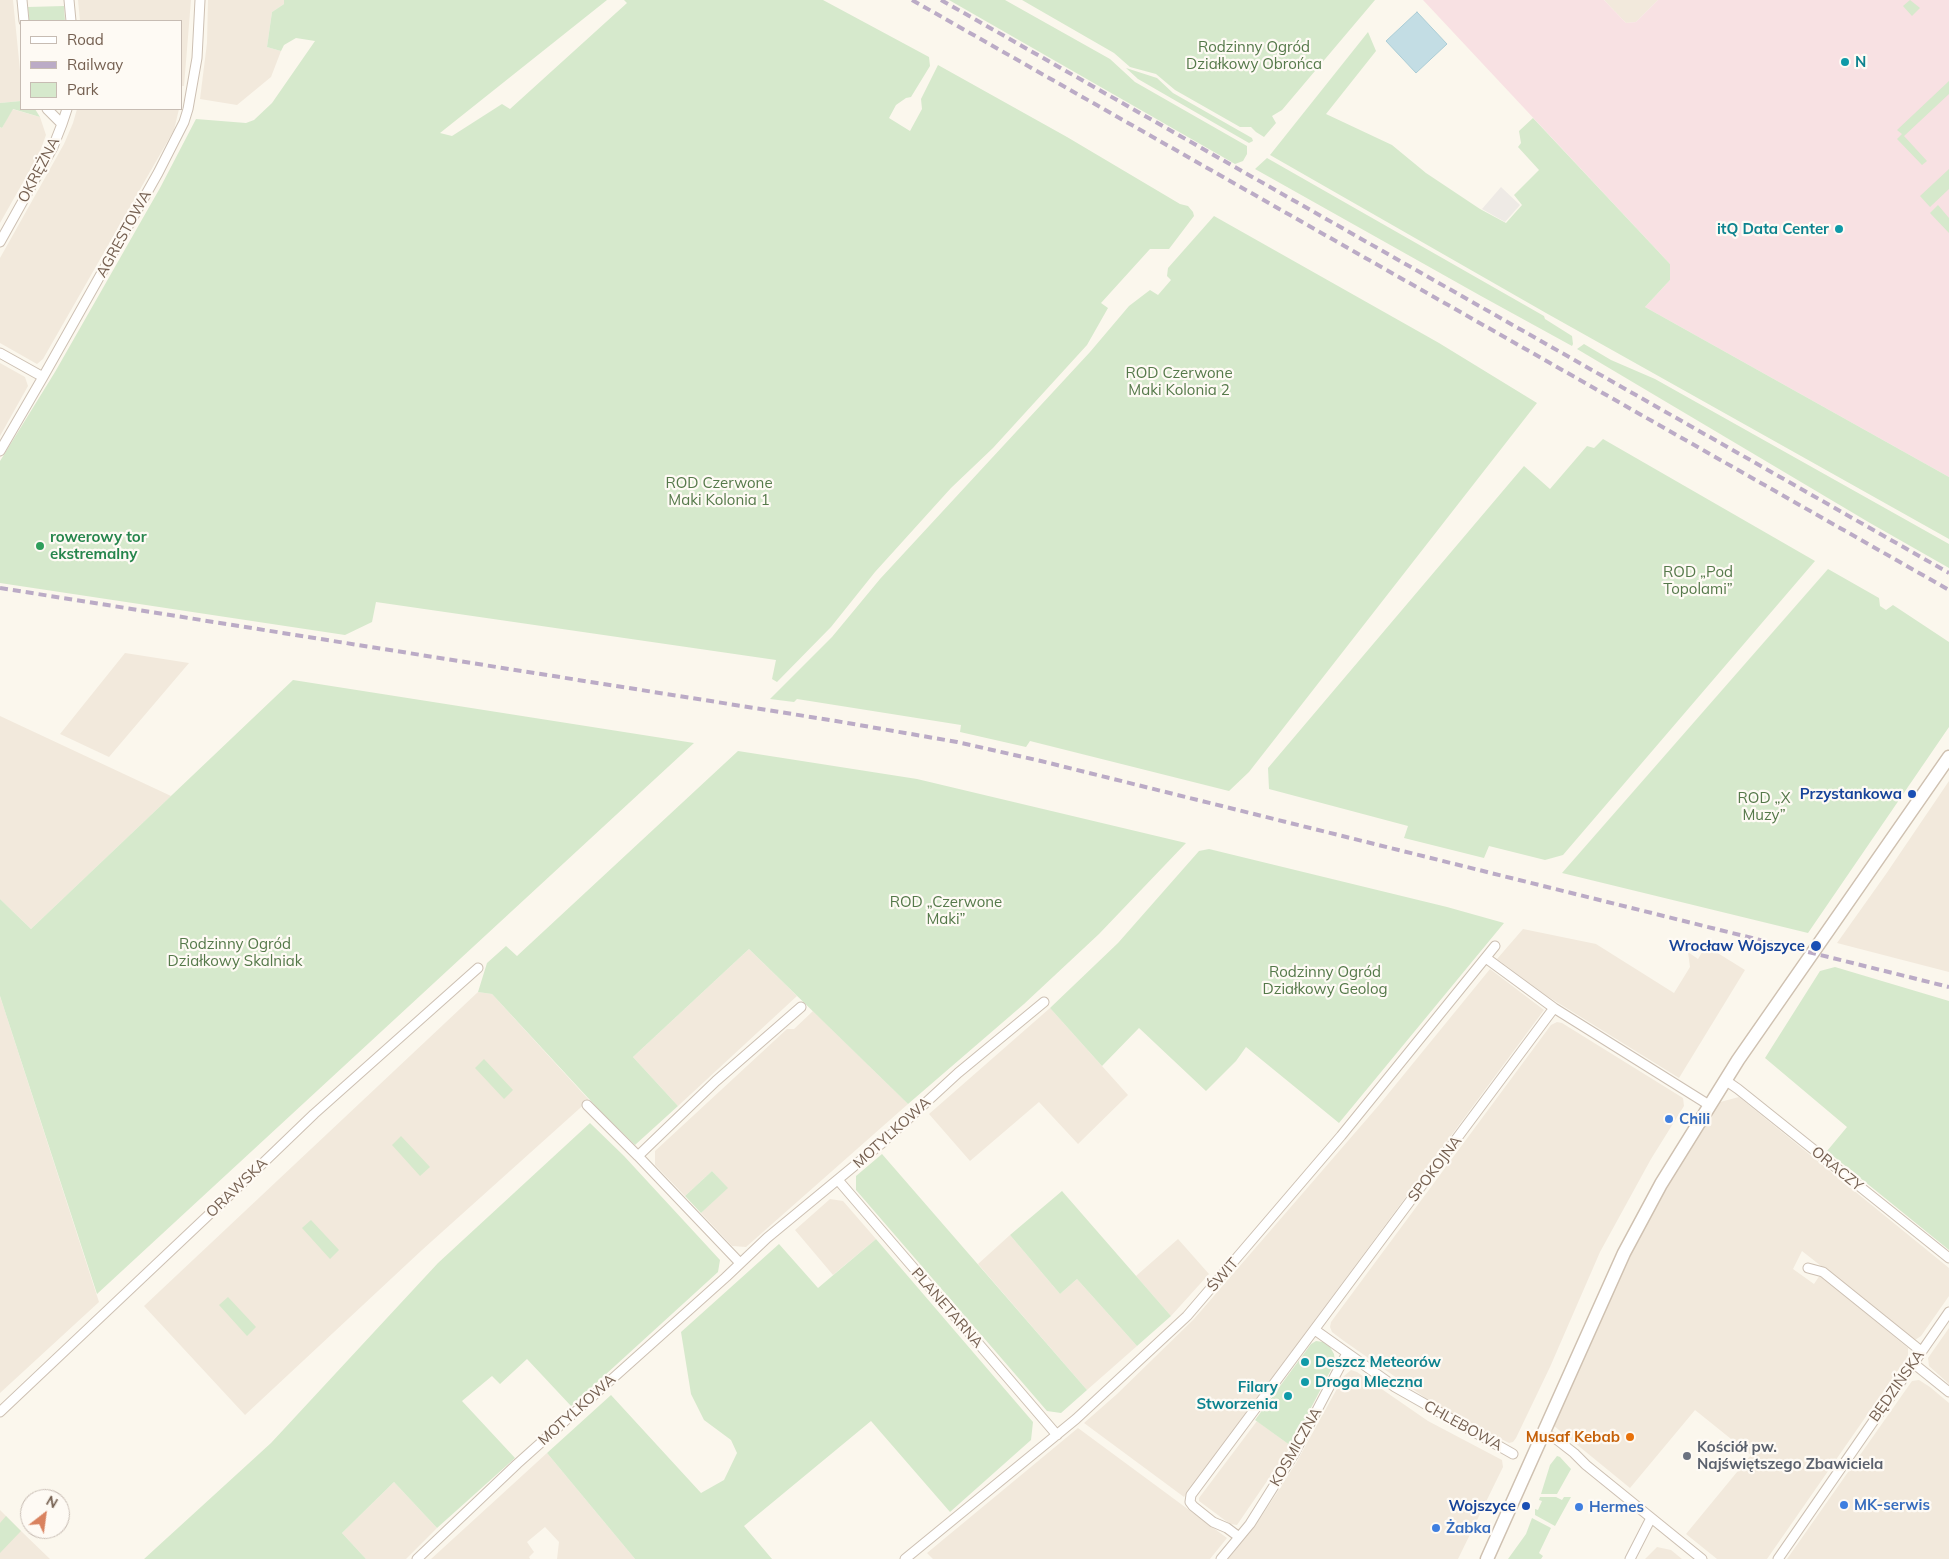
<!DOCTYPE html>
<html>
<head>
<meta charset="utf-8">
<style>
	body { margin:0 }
	#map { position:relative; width:1949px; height:1559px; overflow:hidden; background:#fbf7ed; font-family:Mulish,sans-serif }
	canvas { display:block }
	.legend { position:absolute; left:20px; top:20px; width:162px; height:90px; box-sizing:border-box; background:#fefaf4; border:1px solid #c7bcb3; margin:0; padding:6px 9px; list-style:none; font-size:15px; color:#756051 }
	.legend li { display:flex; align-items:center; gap:10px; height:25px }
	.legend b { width:25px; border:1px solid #c7bcb3 }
	.north { position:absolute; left:20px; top:1489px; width:50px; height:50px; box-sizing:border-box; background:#fefaf4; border:1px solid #c7bcb3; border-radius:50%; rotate:30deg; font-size:14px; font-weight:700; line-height:20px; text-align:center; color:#756051 }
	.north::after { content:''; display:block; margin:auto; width:18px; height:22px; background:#d9825f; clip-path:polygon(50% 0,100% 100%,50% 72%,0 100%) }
</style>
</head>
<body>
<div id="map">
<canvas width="1949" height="1559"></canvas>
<ul class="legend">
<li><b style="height:6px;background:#fff"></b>Road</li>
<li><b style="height:6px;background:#bbabc6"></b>Railway</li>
<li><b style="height:14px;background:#d6e9cc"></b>Park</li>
</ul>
<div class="north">N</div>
</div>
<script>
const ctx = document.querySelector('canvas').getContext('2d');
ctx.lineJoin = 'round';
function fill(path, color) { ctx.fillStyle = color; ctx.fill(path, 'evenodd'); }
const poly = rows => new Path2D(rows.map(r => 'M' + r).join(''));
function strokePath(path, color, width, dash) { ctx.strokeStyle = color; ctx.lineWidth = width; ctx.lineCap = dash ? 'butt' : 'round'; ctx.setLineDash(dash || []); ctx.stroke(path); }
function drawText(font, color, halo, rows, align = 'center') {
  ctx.font = font + ' Mulish,sans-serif'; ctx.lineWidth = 4.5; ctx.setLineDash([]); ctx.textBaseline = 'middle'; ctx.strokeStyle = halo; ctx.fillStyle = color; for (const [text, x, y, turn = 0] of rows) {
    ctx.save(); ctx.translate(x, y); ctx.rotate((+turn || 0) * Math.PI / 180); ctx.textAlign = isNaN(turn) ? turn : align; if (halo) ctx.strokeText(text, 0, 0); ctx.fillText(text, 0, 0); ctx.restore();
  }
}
const residential = poly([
	[0,0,13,0,21,80,21,101,0,103],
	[78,0,191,0,184,86,181,86,181,21,80,21],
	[208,0,284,0,284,4,272,12,267,47,281,51,271,77,237,105,200,99,207,43],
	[1604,0,1658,0,1636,22,1626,23],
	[12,109,40,117,46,135,39,154,0,223,0,127,2,128],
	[77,109,179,109,174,130,43,359,37,364,0,343,0,258,64,144,73,123],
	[0,363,25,377,28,386,0,436],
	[125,653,189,663,109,757,60,734],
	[0,716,171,796,31,929,0,899],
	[1949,781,1949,972,1837,943,1886,874],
	[1523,929,1596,944,1674,993,1690,967,1688,952,1698,959,1704,949,1708,947,1745,970,1679,1078,1547,996,1497,959],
	[749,949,797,996,678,1106,633,1057],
	[1490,969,1544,1010,1184,1497,1084,1423,1117,1394,1194,1319,1379,1105],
	[478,992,492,994,589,1100,422,1250,245,1415,144,1306],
	[0,996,99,1302,0,1393],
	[1050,1008,1128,1095,1078,1144,1039,1102,970,1161,929,1114],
	[813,1011,908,1104,746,1247,732,1246,701,1213,727,1188,712,1171,685,1196,655,1165,655,1151,787,1029,794,1029],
	[1557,1022,1562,1023,1683,1098,1684,1106,1651,1159,1600,1252,1550,1367,1516,1438,1513,1442,1509,1443,1437,1406,1344,1341,1332,1332,1330,1327,1331,1322,1551,1025],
	[1739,1097,1949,1268,1949,1296,1921,1336,1915,1340,1802,1251,1793,1269,1814,1284,1820,1275,1908,1348,1908,1356,1767,1559,1717,1559,1686,1534,1751,1455,1695,1410,1630,1488,1548,1421,1624,1253,1709,1105],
	[830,1199,843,1201,876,1239,833,1275,795,1230],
	[1010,1235,1060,1294,1077,1279,1137,1346,1087,1390,978,1264],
	[1178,1239,1209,1274,1171,1316,1136,1276],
	[1949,1328,1949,1384,1929,1366,1928,1358],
	[1351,1370,1357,1372,1428,1421,1502,1460,1503,1467,1458,1559,1228,1559,1261,1517,1278,1491,1296,1463,1344,1376],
	[1919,1380,1930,1387,1949,1403,1949,1559,1787,1559,1912,1381],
	[1257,1421,1291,1446,1237,1525,1230,1524,1199,1501,1199,1498],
	[1078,1428,1227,1538,1210,1559,933,1559,927,1553],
	[547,1453,635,1559,557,1559,559,1542,545,1527,527,1542,534,1552,529,1557,530,1559,431,1559],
	[394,1482,437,1528,406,1559,366,1559,342,1533],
	[0,1510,21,1531,50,1559,0,1559],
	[1657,1547,1671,1550,1682,1559,1645,1559]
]);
const industrial = poly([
	[1501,187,1520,205,1505,222,1482,209]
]);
const medical = poly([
	[1423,0,1604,0,1626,23,1636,22,1658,0,1949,0,1949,477,1645,307,1670,280,1670,264]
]);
const green = poly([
	[284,0,607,0,440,133,452,136,502,104,510,109,627,3,624,0,823,0,929,57,930,66,911,97,906,98,896,105,889,118,910,131,922,109,921,99,938,65,1067,137,1180,204,1188,206,1193,212,1194,216,1169,249,1150,249,1101,303,1108,308,1087,345,993,448,951,488,875,572,831,627,777,682,772,679,776,660,376,602,372,622,345,635,0,583,0,461,55,372,160,188,196,119,246,123,254,120,272,103,315,41,296,38,284,45,281,51,267,47,272,12,284,4],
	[949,0,1005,0,1110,59,1135,82,1247,146,1247,154,1243,161,1235,164],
	[1022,0,1375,0,1282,110,1272,116,1276,123,1264,137,1256,132,1251,127,1240,127,1175,90,1156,74,1130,67,1114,53],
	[1910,0,1920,8,1912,16,1903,6],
	[64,6,65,21,29,21,28,7],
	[1368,32,1376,51,1326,114,1392,145,1426,173,1480,209,1506,223,1522,205,1514,195,1539,170,1518,147,1521,143,1519,131,1533,118,1670,264,1670,280,1645,307,1949,477,1949,539,1546,313,1270,155],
	[1126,68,1157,78,1173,93,1252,138,1253,141,1249,143,1138,79],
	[1949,81,1949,94,1904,136,1927,161,1922,165,1897,139,1902,134,1897,130],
	[21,101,21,109,35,109,40,117,13,109,2,128,0,127,0,103],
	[1267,158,1544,316,1545,319,1572,336,1573,344,1572,346,1481,296,1255,169],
	[1949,169,1949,189,1930,207,1920,196],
	[1938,205,1949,218,1949,233,1930,213],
	[1214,216,1439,343,1537,403,1249,772,1229,791,1030,741,1026,747,960,732,961,725,797,699,794,702,770,699,832,637,880,579,1090,352,1129,306,1150,290,1158,295,1171,280,1167,276,1168,268],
	[1584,344,1611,360,1655,379,1949,544,1949,568,1870,523,1577,349],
	[1603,439,1815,561,1563,855,1545,860,1489,846,1484,858,1404,838,1408,826,1269,789,1268,768,1524,466,1550,489,1587,446,1594,448],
	[1828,569,1879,598,1880,606,1886,610,1893,605,1949,642,1949,727,1808,933,1562,873],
	[293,680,694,743,97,1294,0,996,0,899,31,929],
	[738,751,917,779,1186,843,1099,934,1024,1004,908,1104,749,949,633,1057,678,1106,635,1145,602,1113,492,994,478,992,487,963,506,946,517,956],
	[1209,849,1447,907,1504,923,1339,1123,1246,1047,1236,1061,1206,1091,1139,1028,1102,1066,1050,1008,1118,943,1199,851],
	[1835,967,1949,1001,1949,1250,1827,1151,1847,1127,1765,1058,1820,971],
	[484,1059,513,1090,504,1099,475,1068],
	[590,1123,624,1156,720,1260,718,1272,571,1406,527,1359,500,1384,492,1376,462,1401,515,1458,437,1528,394,1482,342,1533,366,1559,144,1559,271,1443,438,1263],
	[401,1136,430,1167,420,1176,392,1145],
	[882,1154,1087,1390,1061,1413,1047,1411,856,1190,856,1176],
	[712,1171,728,1188,701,1213,685,1196],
	[1062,1191,1171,1316,1137,1346,1077,1279,1060,1294,1010,1235],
	[311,1220,339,1250,330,1259,302,1228],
	[876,1239,1033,1422,1031,1440,950,1512,871,1421,744,1526,772,1559,635,1559,547,1453,611,1395,701,1493,724,1480,737,1453,731,1440,704,1420,691,1394,681,1332,779,1244,818,1288],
	[228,1297,256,1327,247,1336,219,1305],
	[1316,1341,1323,1342,1330,1347,1334,1354,1335,1362,1291,1446,1255,1420,1311,1344],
	[1557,1456,1560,1457,1571,1469,1557,1494,1541,1494,1550,1465],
	[1540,1497,1556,1497,1562,1500,1564,1497,1571,1497,1555,1526,1535,1515,1535,1509,1538,1510,1542,1501,1539,1500],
	[6,1516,21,1531,0,1553,0,1523],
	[1532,1518,1551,1528,1539,1553,1543,1556,1541,1559,1508,1559,1526,1534]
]);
const water = poly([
	[1417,12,1447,44,1416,73,1386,41,1417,12]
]);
const street = poly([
	[22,0,24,21],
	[69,0,71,21],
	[47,109,62,124,67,109],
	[0,242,53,147,62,124],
	[0,353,43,377],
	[0,451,43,377,158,173,184,122,188,109,197,58,200,0],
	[1486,958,1554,1008,1709,1105],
	[1725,1080,1738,1089,1949,1258],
	[587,1105,638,1156],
	[838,1180,1057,1435],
	[740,1263,638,1156,716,1081,801,1007],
	[1808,1268,1823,1272,1921,1351],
	[1315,1330,1395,1387,1513,1454],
	[1913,1363,1949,1392],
	[0,1412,235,1190,314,1114,478,968],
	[1543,1433,1556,1439,1574,1453,1586,1465,1702,1559],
	[1239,1537,1227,1528,1213,1522,1193,1506,1190,1502,1191,1495,1554,1008],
	[417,1559,517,1464,726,1277,767,1238,882,1143,958,1073,1044,1002],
	[905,1559,1076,1419,1187,1316,1341,1136,1495,946],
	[1221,1559,1250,1524,1294,1454,1347,1353],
	[1630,1559,1651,1518],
	[1778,1559,1949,1312]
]);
const secondary = poly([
	[1487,1559,1624,1253,1661,1184,1738,1060,1949,757]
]);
const rail = poly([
	[912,0,1949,590],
	[941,0,1949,573],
	[0,588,836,721,957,742,1041,761,1949,987]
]);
const markers = [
	[1845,62,5,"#0f9aa8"],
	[1839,229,5,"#0f9aa8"],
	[40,546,5,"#2e9e5b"],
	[1912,794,5,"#1a4fb4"],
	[1816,946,6,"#1a4fb4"],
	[1669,1119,5,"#3f7fe0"],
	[1305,1362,5,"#0f9aa8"],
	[1305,1382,5,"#0f9aa8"],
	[1288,1396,5,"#0f9aa8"],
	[1630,1437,5,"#e8710a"],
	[1687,1456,5,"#6b7280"],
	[1844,1505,5,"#3f7fe0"],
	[1526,1506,5,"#1a4fb4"],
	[1579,1507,5,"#3f7fe0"],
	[1436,1528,5,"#3f7fe0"]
];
const parkNames = [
	["Rodzinny Ogród",1254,47],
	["Działkowy Obrońca",1254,64],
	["ROD Czerwone",1179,373],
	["Maki Kolonia 2",1179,390],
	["ROD Czerwone",719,483],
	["Maki Kolonia 1",719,500],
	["ROD „Pod",1698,572],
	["Topolami”",1698,589],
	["ROD „X",1764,798],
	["Muzy”",1764,815],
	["ROD „Czerwone",946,902],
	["Maki”",946,919],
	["Rodzinny Ogród",235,944],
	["Działkowy Skalniak",235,961],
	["Rodzinny Ogród",1325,972],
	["Działkowy Geolog",1325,989]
];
const cultureNames = [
	["N",1855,62],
	["itQ Data Center",1829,229,"right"],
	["Deszcz Meteorów",1315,1362],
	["Droga Mleczna",1315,1382],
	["Filary",1278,1387,"right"],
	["Stworzenia",1278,1404,"right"]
];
const streetNames = [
	["OKRĘŻNA",39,170,-62],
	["AGRESTOWA",124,234,-61],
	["MOTYLKOWA",892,1133,-42],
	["SPOKOJNA",1435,1169,-53],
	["ORACZY",1837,1169,39],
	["ORAWSKA",237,1188,-44],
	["ŚWIT",1223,1275,-49],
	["PLANETARNA",947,1308,49],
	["BĘDZIŃSKA",1897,1386,-55],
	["MOTYLKOWA",577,1410,-42],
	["CHLEBOWA",1463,1426,29],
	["KOSMICZNA",1296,1447,-60]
];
const leisureNames = [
	["rowerowy tor",50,537],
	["ekstremalny",50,554]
];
const transitNames = [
	["Przystankowa",1902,794],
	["Wrocław Wojszyce",1805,946],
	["Wojszyce",1516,1506]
];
const shopNames = [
	["Chili",1679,1119],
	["MK-serwis",1854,1505],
	["Hermes",1589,1507],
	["Żabka",1446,1528]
];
const foodNames = [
	["Musaf Kebab",1620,1437]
];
const worshipNames = [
	["Kościół pw.",1697,1447],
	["Najświętszego Zbawiciela",1697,1464]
];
fill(residential, '#f2e9dc');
fill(industrial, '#eeeae5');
fill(medical, '#f8e1e3');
fill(green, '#d6e9cc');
fill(water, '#c3dde4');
strokePath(water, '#aaccd5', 1);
strokePath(street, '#cdc0b3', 11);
strokePath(secondary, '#cfc1b1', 15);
strokePath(street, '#fff', 9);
strokePath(secondary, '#fff', 12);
strokePath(rail, '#bbabc6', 4, [8, 5]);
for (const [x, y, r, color] of markers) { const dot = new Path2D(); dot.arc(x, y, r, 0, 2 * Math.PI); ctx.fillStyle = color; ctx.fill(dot); strokePath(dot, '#fefaf4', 2); }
drawText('15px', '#55794a', '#fefaf4', parkNames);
drawText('bold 15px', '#0d838f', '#fefaf4', cultureNames, 'left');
drawText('15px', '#756051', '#fefaf4', streetNames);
drawText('bold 15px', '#27864d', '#fefaf4', leisureNames, 'left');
drawText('bold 15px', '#164399', '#fefaf4', transitNames, 'right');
drawText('bold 15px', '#366cbe', '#fefaf4', shopNames, 'left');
drawText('bold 15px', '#c56008', '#fefaf4', foodNames, 'right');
drawText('bold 15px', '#5b616d', '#fefaf4', worshipNames, 'left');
</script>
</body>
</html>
